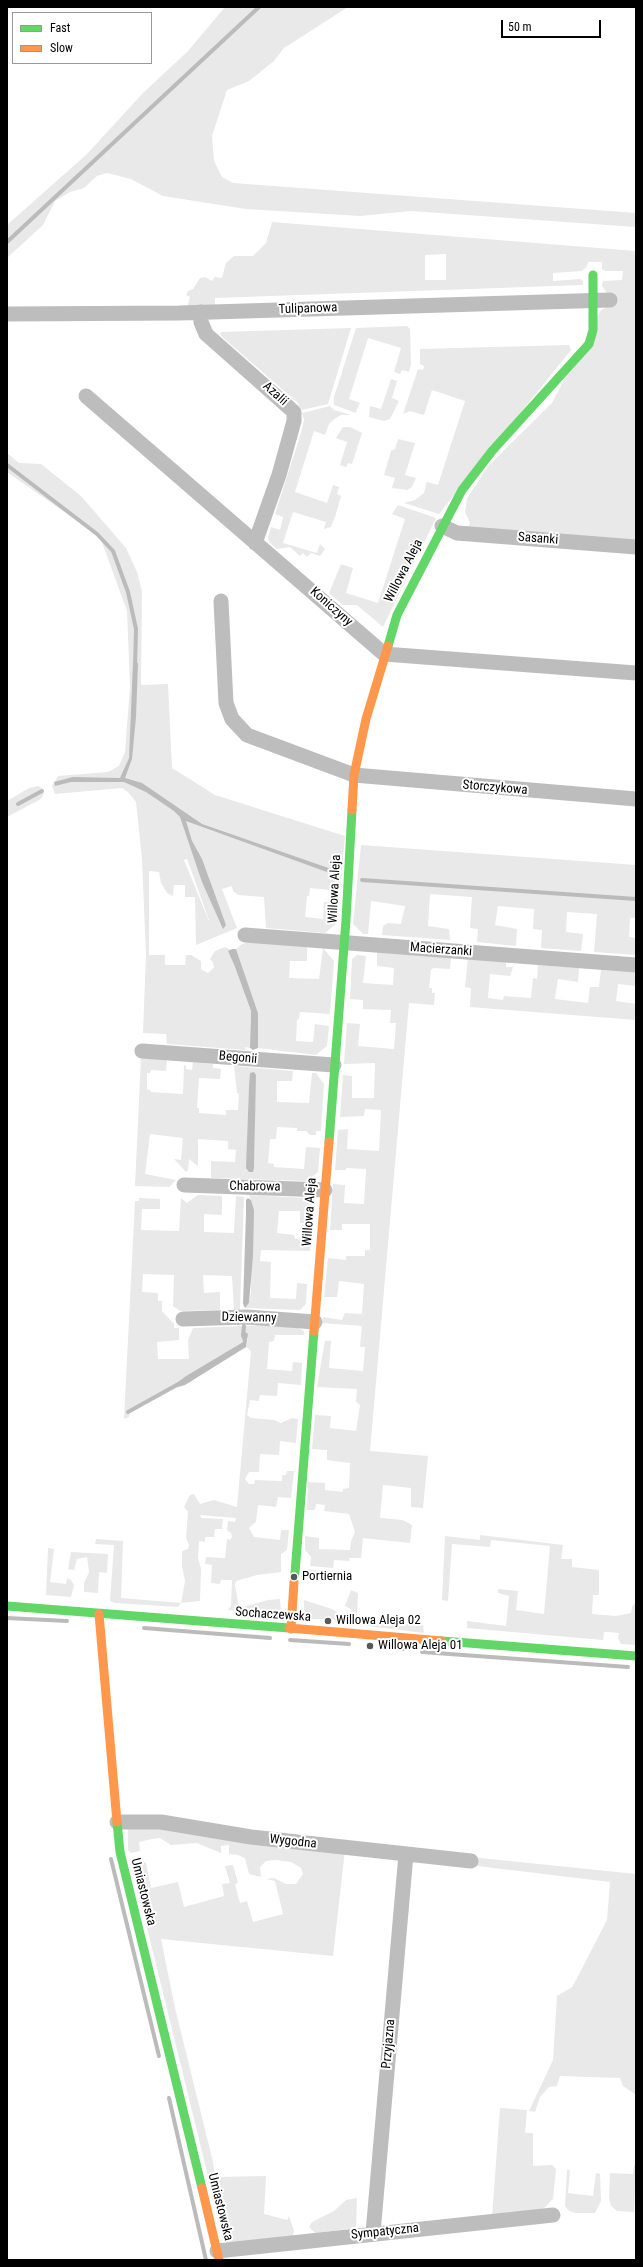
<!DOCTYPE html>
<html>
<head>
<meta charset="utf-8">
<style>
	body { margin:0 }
	#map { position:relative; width:643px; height:2267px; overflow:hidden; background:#fff; font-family:"Roboto Condensed",sans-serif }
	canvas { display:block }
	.frame { position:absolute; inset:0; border:8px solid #000; pointer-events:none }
	.legend { position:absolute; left:12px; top:12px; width:140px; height:52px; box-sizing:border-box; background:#fff; border:1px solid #999; margin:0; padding:5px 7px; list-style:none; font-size:12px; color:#000 }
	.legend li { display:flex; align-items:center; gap:8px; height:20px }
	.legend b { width:20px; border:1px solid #999 }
	.scale { position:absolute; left:501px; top:20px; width:100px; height:18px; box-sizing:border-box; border:2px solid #000; border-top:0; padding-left:5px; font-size:12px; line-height:14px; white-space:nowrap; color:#000; -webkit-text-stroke:3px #fff; paint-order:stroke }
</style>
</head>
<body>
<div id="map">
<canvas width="643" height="2267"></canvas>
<div class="frame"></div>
<ul class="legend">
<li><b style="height:5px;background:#63d668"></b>Fast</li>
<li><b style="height:5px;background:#ff974d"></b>Slow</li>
</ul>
<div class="scale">50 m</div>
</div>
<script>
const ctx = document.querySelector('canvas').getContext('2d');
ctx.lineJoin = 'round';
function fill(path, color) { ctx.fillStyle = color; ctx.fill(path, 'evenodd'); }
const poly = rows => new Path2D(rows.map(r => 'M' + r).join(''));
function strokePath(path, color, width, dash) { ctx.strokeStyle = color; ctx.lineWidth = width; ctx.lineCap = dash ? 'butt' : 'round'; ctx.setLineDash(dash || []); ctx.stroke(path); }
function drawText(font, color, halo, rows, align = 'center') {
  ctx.font = font + ' "Roboto Condensed",sans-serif'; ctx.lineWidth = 4; ctx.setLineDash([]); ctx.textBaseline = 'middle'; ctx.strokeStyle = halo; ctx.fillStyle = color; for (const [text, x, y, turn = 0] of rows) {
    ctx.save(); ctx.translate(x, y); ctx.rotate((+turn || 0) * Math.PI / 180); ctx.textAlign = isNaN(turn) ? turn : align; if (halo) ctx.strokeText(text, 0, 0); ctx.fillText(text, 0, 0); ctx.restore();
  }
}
const green = poly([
	[225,7,348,7,284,48,274,61,249,81,227,90,212,136,214,161,222,177,233,183,636,213,636,227,411,211,360,216,246,209,163,196,131,179,107,173,97,176,84,188,70,192,55,201,43,225,7,258,7,225,87,154,142,94,188,51],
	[272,222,636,251,636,541,468,529,470,523,465,512,467,498,490,464,552,403,601,310,607,307,607,293,602,286,603,281,622,280,623,271,605,271,602,269,602,262,588,262,587,266,582,271,553,273,553,281,580,279,583,281,583,285,215,298,215,307,187,308,190,297,186,295,188,291,193,289,200,278,205,277,212,281,215,277,222,278,226,263,234,256,253,256,266,243],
	[446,254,446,280,425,280,425,255],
	[407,326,410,329,411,364,409,372,402,370,400,374,394,372,401,348,368,338,349,399,360,403,357,409,356,413,334,405,334,397,356,328],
	[351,328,328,404,302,410,297,402,220,335,221,332],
	[569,345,571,350,439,514,404,503,415,500,424,493,427,482,438,485,465,401,432,390,424,415,410,411,403,414,418,369,423,370,424,366,420,364,420,349],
	[391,379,397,381,392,398,399,401,390,419,384,421,369,417,370,406,381,409],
	[330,406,334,410,351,415,341,415,336,418,329,424,325,435,314,431,295,492,327,503,333,485,339,487,337,494,341,496,335,517,331,527,324,529,326,522,293,512,283,543,317,553,320,544,325,549,320,556,311,553,307,557,303,553,300,556,290,547,277,549,270,543,268,538,271,527,280,530,283,517,275,514,301,433,304,420,302,413],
	[343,427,350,427,362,433,352,464,348,463,346,467,340,465,347,442,336,438],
	[398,439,415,443,405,475,416,478,412,487,407,490,392,488,395,478,384,475,391,451,395,449],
	[7,453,19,463,41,464,81,496,126,548,137,572,142,591,141,685,168,684,172,768,215,795,345,836,340,891,310,888,309,896,307,896,305,917,323,919,324,902,339,903,336,924,325,933,266,928,264,897,238,895,233,891,232,886,222,889,237,928,196,945,195,897,185,897,185,885,174,885,173,896,167,893,161,883,159,872,149,871,149,955,165,955,165,965,185,965,186,955,191,955,201,961,201,969,208,973,214,968,213,962,210,959,215,951,225,947,231,950,228,951,235,967,251,1011,250,1048,245,1047,246,1050,167,1044,166,1034,143,1033,146,954,142,859,136,802,128,792,122,788,55,794,52,786,58,776,108,772,119,766,125,752,130,687,127,611,100,537,7,472],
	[187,859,209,920,209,921,184,860],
	[398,505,436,518,383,627,357,605,343,605,329,593,341,564,353,568,346,593,378,603,405,519,392,514],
	[38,786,42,788,44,793,41,799,7,817,7,801,29,788],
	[361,845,636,865,636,918,630,918,629,937,636,938,636,955,594,952,597,914,567,912,566,932,583,934,581,951,541,948,542,930,533,929,534,909,498,906,495,925,517,929,516,946,477,942,478,929,470,928,472,897,430,894,428,926,449,929,450,940,382,935,383,926,388,923,401,924,405,906,371,901,368,934,363,934,353,924],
	[249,942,307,947,307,961,290,961,289,978,319,979,323,948,334,961,330,1014,300,1012,299,1019,297,1020,296,1041,313,1042,315,1024,329,1026,327,1046,316,1055,258,1048,258,1013,236,949,242,944],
	[377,952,451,958,450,969,433,968,431,970,429,988,432,988,432,993,435,993,434,1005,409,1003,370,1451,428,1456,423,1508,411,1507,411,1488,383,1485,380,1518,403,1520,412,1525,410,1543,363,1538,361,1558,349,1558,350,1561,334,1560,333,1568,310,1566,311,1557,305,1550,305,1536,319,1538,319,1549,350,1550,351,1541,355,1532,349,1514,324,1511,325,1505,316,1504,315,1510,307,1510,308,1482,325,1483,325,1490,343,1492,343,1489,349,1488,350,1463,327,1460,327,1450,312,1449,315,1415,331,1416,330,1428,356,1431,360,1405,356,1402,357,1389,317,1387,325,1341,331,1341,329,1368,363,1371,365,1347,360,1347,362,1326,322,1323,323,1317,342,1320,345,1313,362,1314,364,1284,339,1281,337,1297,324,1297,328,1258,346,1260,346,1256,365,1256,365,1250,370,1250,370,1224,342,1224,342,1230,330,1230,333,1184,345,1185,344,1203,364,1204,366,1169,346,1168,346,1170,335,1170,338,1130,348,1129,347,1149,379,1151,381,1110,365,1109,364,1116,340,1117,343,1075,352,1076,352,1098,374,1098,375,1063,344,1064,347,1023,360,1024,358,1046,394,1049,396,1023,390,1023,391,1010,363,1009,363,1000,350,999,352,959,357,955,366,956,363,983,393,985,394,968,377,966],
	[468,958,506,962,506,967,513,967,510,976,490,974,488,998,503,1000,504,996,531,998,533,978,537,979,538,965,579,968,578,982,558,979,555,999,588,1003,590,987,599,987,601,970,635,972,636,986,618,984,616,1001,636,1004,636,1020,470,1007,471,988,465,987],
	[141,1058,167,1060,166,1071,151,1070,150,1073,147,1073,147,1089,150,1090,151,1092,183,1094,184,1065,186,1066,186,1069,192,1070,193,1062,213,1064,213,1068,221,1069,220,1079,199,1078,197,1108,199,1108,199,1113,226,1115,226,1110,238,1110,239,1094,237,1093,234,1066,293,1071,292,1081,277,1081,277,1102,309,1103,312,1073,316,1073,324,1084,321,1131,316,1131,316,1135,310,1135,306,1131,297,1131,297,1128,277,1127,276,1139,270,1139,268,1163,274,1164,274,1167,304,1169,306,1147,320,1148,318,1172,307,1181,211,1178,211,1161,235,1162,236,1150,228,1149,228,1141,198,1139,198,1166,189,1159,188,1170,186,1172,174,1159,181,1160,183,1138,150,1134,145,1174,176,1180,169,1187,135,1186],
	[249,1092,255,1121,254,1168,247,1147],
	[198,1195,222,1196,222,1215,204,1214,204,1232,234,1233,236,1196,244,1197,240,1310,234,1310,232,1276,203,1275,204,1293,220,1292,220,1310,180,1311,173,1306,174,1275,143,1274,142,1292,158,1293,158,1301,162,1301,162,1311,174,1324,174,1328,179,1328,179,1340,157,1342,158,1359,189,1359,188,1340,193,1328,267,1325,296,1327,304,1331,304,1335,275,1335,274,1341,269,1342,267,1369,292,1371,293,1362,302,1363,301,1385,278,1383,277,1396,260,1395,259,1401,250,1400,247,1415,251,1418,274,1420,281,1423,292,1418,298,1419,296,1443,280,1441,279,1455,260,1454,259,1472,249,1472,245,1479,249,1484,254,1484,255,1480,282,1481,282,1475,286,1475,287,1471,294,1471,291,1498,278,1497,276,1507,258,1505,256,1522,249,1528,254,1537,280,1540,281,1530,289,1530,287,1550,281,1554,281,1572,257,1575,236,1581,235,1585,239,1608,268,1600,280,1599,281,1611,274,1617,262,1613,228,1610,231,1606,232,1580,221,1580,220,1584,211,1583,212,1565,205,1564,206,1557,225,1558,227,1539,230,1540,232,1537,231,1533,227,1530,228,1521,235,1522,236,1518,200,1515,201,1518,223,1519,222,1529,215,1529,214,1537,205,1537,205,1542,199,1541,198,1558,201,1569,200,1601,181,1603,178,1607,115,1603,110,1601,114,1545,95,1544,96,1539,123,1541,121,1598,181,1603,185,1581,182,1566,182,1551,188,1549,189,1545,186,1538,188,1512,184,1507,190,1495,194,1494,200,1504,214,1500,237,1507,251,1351,246,1347,248,1338,241,1334,243,1342,186,1376,178,1387,180,1386,130,1412,129,1417,124,1419,135,1201,139,1201,139,1198,160,1199,160,1209,142,1209,141,1230,179,1231,181,1198,187,1203],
	[249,1195,306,1198,314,1206,313,1223,300,1223,300,1211,279,1211,277,1233,294,1235,295,1239,311,1240,310,1251,261,1250,260,1261,271,1262,270,1298,296,1299,297,1283,307,1284,306,1304,300,1310,245,1308,249,1303,251,1292,251,1200],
	[480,1535,563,1545,561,1559,572,1559,572,1567,599,1570,599,1595,593,1595,592,1614,616,1616,631,1613,632,1607,636,1601,636,1645,621,1644,618,1638,619,1633,609,1632,604,1632,603,1640,467,1628,467,1621,506,1626,509,1596,498,1593,498,1589,518,1591,516,1610,544,1614,550,1546,491,1540,490,1547,452,1544,448,1601,442,1600,445,1536,480,1540],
	[48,1548,54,1549,50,1582,66,1584,67,1578,71,1580,74,1585,71,1597,46,1595],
	[71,1552,108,1554,107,1573,99,1572,98,1593,84,1592,84,1583,89,1572,87,1557,77,1559,74,1570,68,1569],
	[308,1569,333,1573,332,1582,307,1574],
	[351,1590,358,1593,357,1618,377,1622,423,1625,424,1633,335,1622,334,1619,311,1619,304,1614,304,1600,332,1609,345,1617,352,1610,345,1606],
	[128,1826,276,1837,636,1874,636,2095,623,2086,620,2078,560,2076,557,2086,549,2087,540,2097,535,2112,529,2111,553,2060,557,1996,572,1987,576,1980,607,1920,610,1882,345,1850,333,1956,161,1939,175,2008,213,2162,215,2177,266,2176,264,2214,287,2220,289,2216,294,2231,293,2236,226,2244,224,2241,132,1867,142,1861,146,1863,151,1888,178,1882,184,1907,224,1896,222,1884,230,1883,225,1866,233,1865,238,1883,235,1884,240,1903,247,1901,253,1922,283,1914,275,1881,266,1879,274,1878,286,1884,296,1884,303,1874,301,1868,291,1862,276,1860,266,1861,260,1867,261,1877,249,1874,245,1858,238,1855,229,1854,229,1845,221,1846,221,1853,197,1843,171,1845,160,1838,152,1839,139,1842,140,1851,131,1853,128,1850],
	[500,2108,527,2110,525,2133,533,2133,533,2166,552,2165,556,2169,553,2199,544,2208,534,2212,492,2217],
	[634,2165,636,2165,634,2212,617,2211,611,2206,609,2198,610,2173,633,2174],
	[567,2170,570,2170,568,2193,593,2196,596,2173,600,2174,601,2201,595,2213,576,2213,569,2211,565,2206],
	[357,2198,356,2228,315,2233,309,2227,312,2222,334,2211,346,2200]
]);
const water = poly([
	[133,662,138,663,136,717,132,759,125,778,142,783,202,824,337,871,338,874,336,877,327,872,186,821,192,841,202,859,226,925,223,929,202,882,180,817,174,811,146,792,124,782,71,782,55,786,54,782,73,777,120,778,129,758],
	[232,949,236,949,258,1013,258,1048,253,1050,250,1048,251,1011,235,967,228,951],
	[254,1072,256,1075,254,1168,253,1172,249,1172,246,1168,249,1086,250,1073],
	[248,1198,251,1200,254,1210,253,1256,249,1303,245,1308,243,1304,246,1214,246,1200],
	[244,1331,248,1334,246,1347,185,1385,178,1387,177,1383,186,1376,243,1342,241,1334]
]);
const stream = poly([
	[7,242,259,7],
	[7,465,97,534,113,551,128,592,136,629,135,666],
	[18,804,42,791],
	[362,880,636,899],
	[243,1336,244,1326],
	[128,1412,182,1382],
	[7,1618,67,1621],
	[144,1628,270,1638],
	[290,1640,349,1644],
	[394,1647,403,1649],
	[422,1652,628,1667],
	[111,1859,159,2056],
	[169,2098,206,2260]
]);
const street = poly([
	[201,312,201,322,206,334,294,412,294,421,279,475,255,543],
	[7,314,179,313,610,300],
	[86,396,384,654,636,673],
	[442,526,457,533,636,547],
	[221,601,226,703,232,719,247,735,354,775,636,799],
	[245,935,636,965],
	[142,1051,334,1065],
	[184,1185,325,1190],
	[183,1319,247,1317,315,1322],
	[117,1822,161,1822,251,1837,471,1861],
	[373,2233,406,1854],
	[217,2251,553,2215]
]);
const fast = poly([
	[388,646,397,615,462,490,492,451,589,344,593,330,593,275],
	[329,1142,346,920,352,810],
	[295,1573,314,1331],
	[7,1606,289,1628],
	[442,1641,636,1656],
	[117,1822,120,1852,202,2188]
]);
const slow = poly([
	[352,810,354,775,366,719,388,646],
	[314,1331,329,1142],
	[99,1614,117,1822],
	[289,1628,442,1641],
	[291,1629,294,1582],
	[202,2188,219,2260]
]);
const markers = [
	[294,1577,4,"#595959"],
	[328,1621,4,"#595959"],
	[370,1646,4,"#595959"]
];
const streetNames = [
	["Tulipanowa",308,309,-2],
	["Azalii",275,394,42],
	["Sasanki",538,539,4],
	["Willowa Aleja",404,571,-63],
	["Koniczyny",331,607,41],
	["Storczykowa",495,788,5],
	["Willowa Aleja",335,889,-87],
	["Macierzanki",441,950,4],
	["Begonii",238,1058,5],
	["Chabrowa",255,1187,1],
	["Willowa Aleja",310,1212,-86],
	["Dziewanny",249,1318,1],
	["Sochaczewska",273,1615,4],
	["Wygodna",293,1842,6],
	["Umiastowska",143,1892,76],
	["Przyjazna",389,2044,-85],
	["Umiastowska",220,2207,76],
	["Sympatyczna",385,2232,-6]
];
const poiNames = [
	["Portiernia",302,1577],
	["Willowa Aleja 02",336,1621],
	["Willowa Aleja 01",378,1646]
];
fill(green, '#e9e9e9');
fill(water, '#bbb');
strokePath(stream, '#bbb', 4);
strokePath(street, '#bdbdbd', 15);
strokePath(fast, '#63d668', 9);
strokePath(slow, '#ff974d', 9);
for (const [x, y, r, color] of markers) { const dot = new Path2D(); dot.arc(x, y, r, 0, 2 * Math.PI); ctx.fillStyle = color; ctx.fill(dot); strokePath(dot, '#fff', 1.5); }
drawText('13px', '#000', '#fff', streetNames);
drawText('13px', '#000', '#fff', poiNames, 'left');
</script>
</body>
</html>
